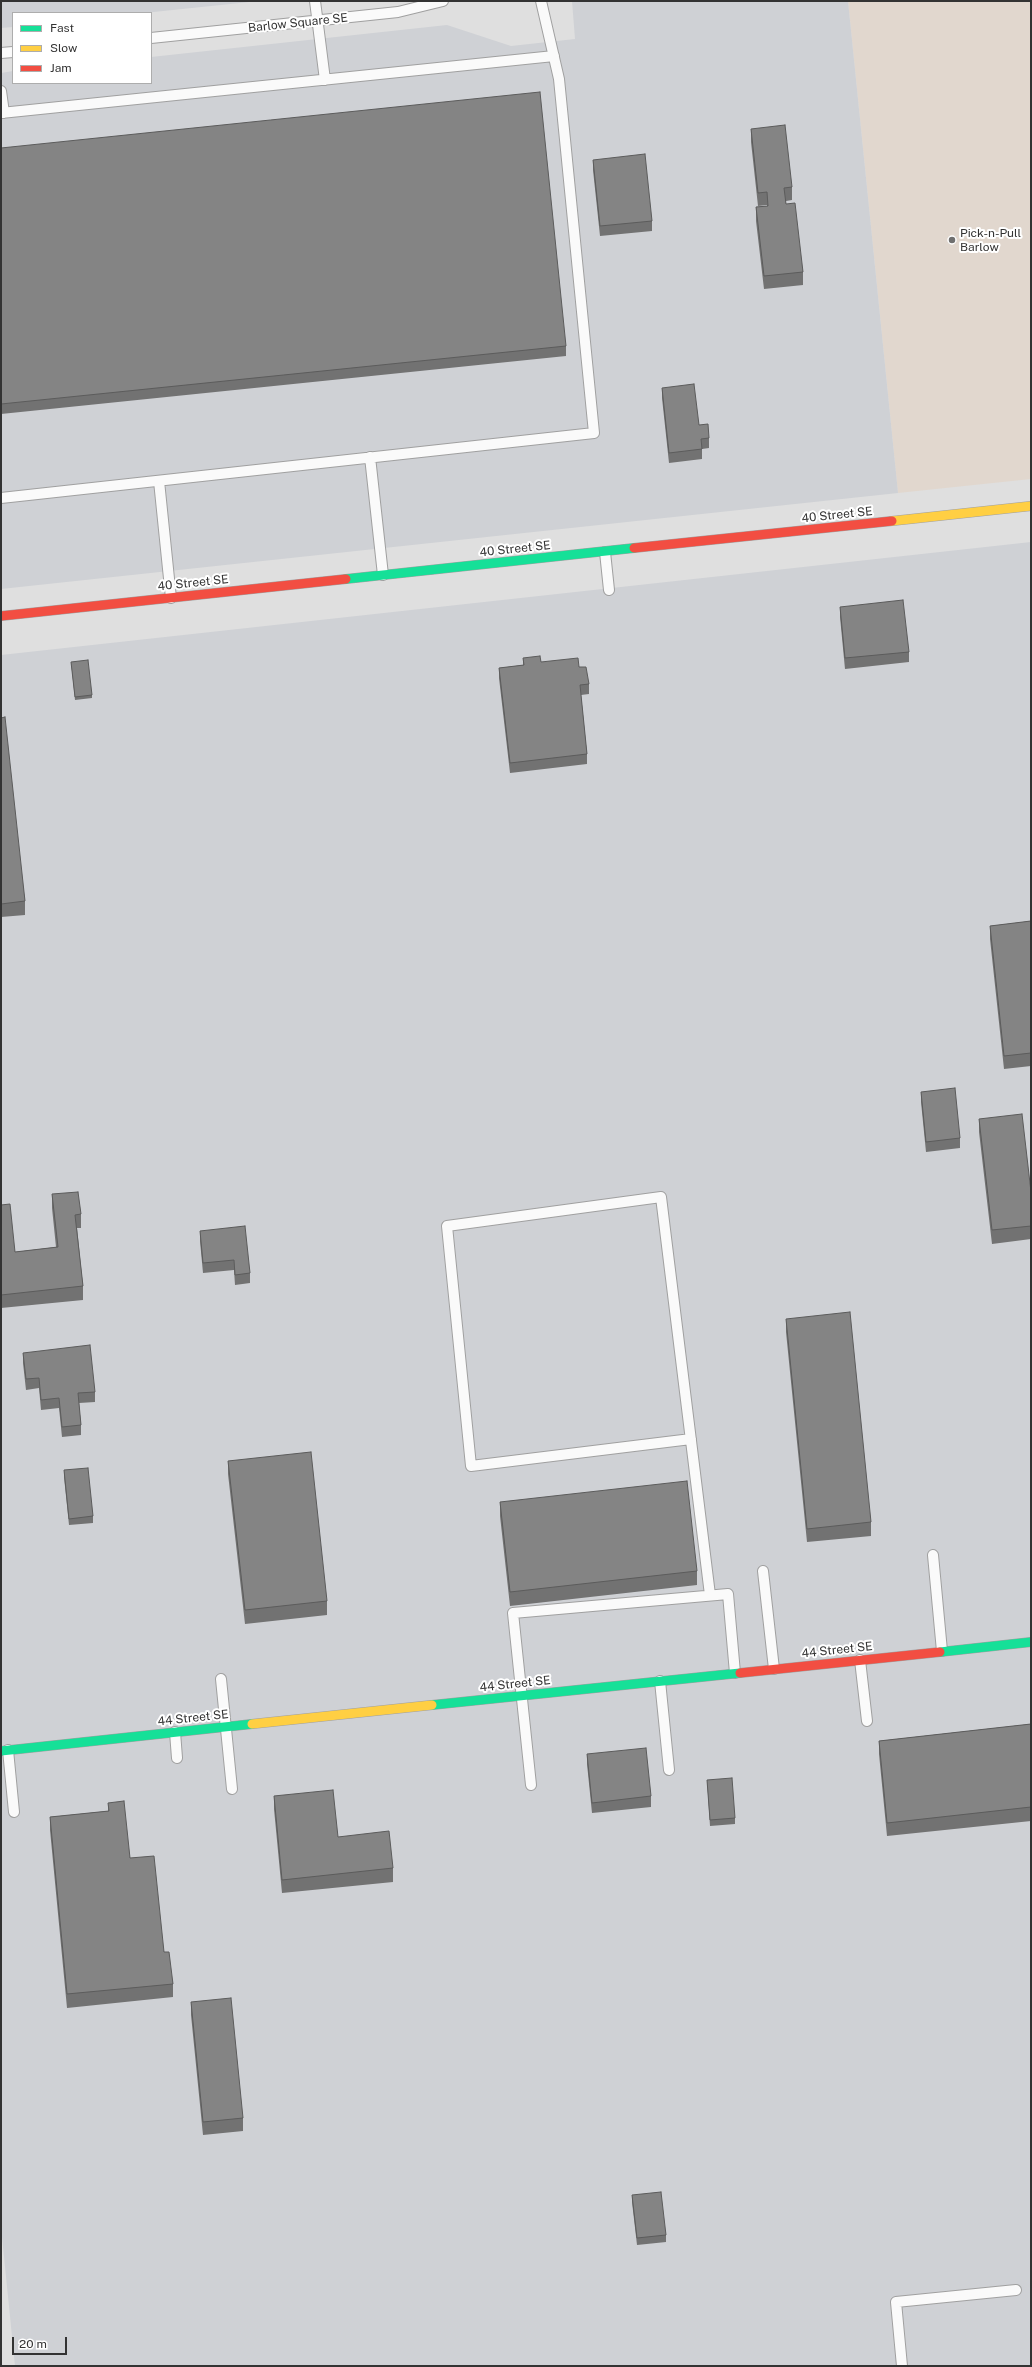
<!DOCTYPE html>
<html>
<head>
<meta charset="utf-8">
<style>
	body { margin:0 }
	#map { position:relative; width:1032px; height:2367px; overflow:hidden; background:#dfdfdf; font-family:"Public Sans",sans-serif }
	canvas { display:block }
	.frame { position:absolute; inset:0; border:2px solid #333; pointer-events:none }
	.legend { position:absolute; left:12px; top:12px; width:140px; height:72px; box-sizing:border-box; background:#fff; border:1px solid #adadad; margin:0; padding:5px 7px; list-style:none; font-size:12px; color:#333 }
	.legend li { display:flex; align-items:center; gap:8px; height:20px }
	.legend b { width:20px; border:1px solid #adadad }
	.scale { position:absolute; left:12px; top:2337px; width:55px; height:18px; box-sizing:border-box; border:2px solid #333; border-top:0; padding-left:5px; font-size:12px; line-height:14px; white-space:nowrap; color:#333; -webkit-text-stroke:3px #fff; paint-order:stroke }
</style>
</head>
<body>
<div id="map">
<canvas width="1032" height="2367"></canvas>
<div class="frame"></div>
<ul class="legend">
<li><b style="height:5px;background:#16e098"></b>Fast</li>
<li><b style="height:5px;background:#ffcf43"></b>Slow</li>
<li><b style="height:5px;background:#f24e42"></b>Jam</li>
</ul>
<div class="scale">20 m</div>
</div>
<script>
const ctx = document.querySelector('canvas').getContext('2d');
ctx.lineJoin = 'round';
function fill(path, color) { ctx.fillStyle = color; ctx.fill(path, 'evenodd'); }
const poly = rows => new Path2D(rows.map(r => 'M' + r).join(''));
function strokePath(path, color, width, dash) { ctx.strokeStyle = color; ctx.lineWidth = width; ctx.lineCap = dash ? 'butt' : 'round'; ctx.setLineDash(dash || []); ctx.stroke(path); }
function drawText(font, color, halo, rows, align = 'center') {
  ctx.font = font + ' "Public Sans",sans-serif'; ctx.lineWidth = 4; ctx.setLineDash([]); ctx.textBaseline = 'middle'; ctx.strokeStyle = halo; ctx.fillStyle = color; for (const [text, x, y, turn = 0] of rows) {
    ctx.save(); ctx.translate(x, y); ctx.rotate((+turn || 0) * Math.PI / 180); ctx.textAlign = isNaN(turn) ? turn : align; if (halo) ctx.strokeText(text, 0, 0); ctx.fillText(text, 0, 0); ctx.restore();
  }
}
const commercial = poly([
	[848,1,1031,1,1031,479,898,493]
]);
const built = poly([
	[1,1,259,1,144,13,13,13,13,27,1,28],
	[572,1,848,1,898,493,1,589,1,73,13,71,13,83,151,83,151,57,447,25,511,46,575,39],
	[1031,542,1031,2366,15,2366,1,2227,1,655]
]);
const lane = poly([
	[315,1,325,80],
	[151,38,398,12,443,1],
	[1,53,13,52],
	[1,91,4,113],
	[1,113,554,56],
	[370,457,383,575],
	[159,481,171,598],
	[1,498,594,433,559,79,541,1],
	[605,552,609,590],
	[691,1439,471,1466,447,1226,661,1197,710,1595],
	[933,1555,942,1651],
	[763,1571,774,1669],
	[860,1660,867,1721],
	[221,1679,232,1789],
	[660,1681,669,1770],
	[175,1732,177,1758],
	[8,1750,14,1812],
	[531,1785,513,1613,728,1594,735,1673],
	[902,2366,896,2302,1016,2290]
]);
const fast = poly([
	[346,579,634,548],
	[940,1652,1031,1642],
	[432,1705,740,1673],
	[1,1751,252,1724]
]);
const slow = poly([
	[892,521,1031,506],
	[252,1724,432,1705]
]);
const jam = poly([
	[634,548,892,521],
	[1,616,346,579],
	[740,1673,940,1652]
]);
const wall = poly([
	[751,129,792,187,792,200,786,201,786,204,803,272,803,285,764,289,756,221,756,207,767,206,767,205,758,206,751,142],
	[1,148,566,346,566,356,1,414],
	[593,160,652,221,652,231,600,236,593,170],
	[662,388,699,425,709,438,709,448,702,449,702,459,669,463,662,398],
	[840,607,909,652,909,662,845,669,840,617],
	[523,658,541,662,579,667,589,684,589,694,581,695,587,754,587,764,510,773,499,678,499,668,523,665],
	[71,662,92,695,92,698,75,700],
	[1,718,25,901,25,915,1,917],
	[1031,921,1031,1066,1004,1069,990,939,990,926],
	[921,1092,960,1138,960,1148,926,1152,921,1102],
	[979,1119,1031,1192,1031,1239,992,1244,979,1132],
	[52,1194,81,1214,81,1228,77,1228,83,1286,83,1300,1,1308,1,1205,15,1252,56,1247,52,1208],
	[200,1231,250,1273,250,1283,235,1285,234,1270,203,1273,200,1241],
	[786,1319,871,1522,871,1536,807,1542,786,1332],
	[23,1353,95,1392,95,1402,79,1403,81,1425,81,1435,62,1437,59,1408,41,1410,39,1388,26,1390,23,1363],
	[228,1461,327,1601,327,1615,245,1624,228,1474],
	[64,1470,93,1516,93,1523,69,1525,64,1477],
	[500,1502,697,1571,697,1585,510,1606,500,1516],
	[1031,1724,1031,1821,887,1836,879,1754,879,1741],
	[587,1754,651,1796,651,1807,592,1813,587,1764],
	[707,1780,735,1818,735,1824,710,1826],
	[274,1796,338,1837,393,1868,393,1882,282,1893,274,1809],
	[108,1803,130,1858,164,1952,173,1984,173,1997,67,2008,50,1830,50,1817,108,1811],
	[191,2002,243,2118,243,2131,203,2135,191,2015],
	[632,2195,666,2235,666,2242,637,2245,632,2202]
]);
const building = poly([
	[540,92,566,346,1,404,1,148,540,92],
	[785,125,792,187,784,188,786,204,795,203,803,272,764,276,756,207,768,206,767,192,758,193,751,129,785,125],
	[645,154,652,221,600,226,593,160,645,154],
	[694,384,699,425,708,424,709,438,701,439,702,449,669,453,662,388,694,384],
	[903,600,909,652,845,658,840,607,903,600],
	[540,656,541,662,578,658,579,667,586,667,589,684,580,685,587,754,510,763,499,668,524,665,523,658,540,656],
	[88,660,92,695,75,697,71,662,88,660],
	[5,717,25,901,1,904,1,718,5,717],
	[1031,921,1031,1053,1004,1056,990,926,1031,921],
	[955,1088,960,1138,926,1142,921,1092,955,1088],
	[1022,1114,1031,1192,1031,1226,992,1230,979,1119,1022,1114],
	[78,1192,81,1214,75,1215,83,1286,1,1295,1,1205,10,1204,15,1252,58,1247,52,1194,78,1192],
	[245,1226,250,1273,235,1275,234,1260,203,1263,200,1231,245,1226],
	[850,1312,871,1522,807,1529,786,1319,850,1312],
	[90,1345,95,1392,78,1393,81,1425,62,1427,59,1398,41,1400,39,1378,26,1379,23,1353,90,1345],
	[311,1452,327,1601,245,1610,228,1461,311,1452],
	[88,1468,93,1516,69,1519,64,1470,88,1468],
	[687,1481,697,1571,510,1592,500,1502,687,1481],
	[1031,1724,1031,1807,887,1823,879,1741,1031,1724],
	[646,1748,651,1796,592,1803,587,1754,646,1748],
	[732,1778,735,1818,710,1820,707,1780,732,1778],
	[333,1790,338,1837,389,1831,393,1868,282,1880,274,1796,333,1790],
	[124,1801,130,1858,154,1856,164,1952,169,1952,173,1984,67,1994,50,1817,109,1811,108,1803,124,1801],
	[231,1998,243,2118,203,2122,191,2002,231,1998],
	[661,2192,666,2235,637,2238,632,2195,661,2192]
]);
const markers = [
	[952,240,4,"#6f6f6f"]
];
const streetNames = [
	["Barlow Square SE",298,23,-6],
	["40 Street SE",837,515,-6],
	["40 Street SE",515,549,-6],
	["40 Street SE",193,583,-6],
	["44 Street SE",837,1650,-6],
	["44 Street SE",515,1684,-6],
	["44 Street SE",193,1718,-6]
];
const poiNames = [
	["Pick-n-Pull",960,233],
	["Barlow",960,247]
];
fill(commercial, '#e1d7ce');
fill(built, '#cfd1d5');
strokePath(lane, '#a0a0a0', 12);
strokePath(fast, '#a0a0a0', 10);
strokePath(slow, '#a0a0a0', 10);
strokePath(jam, '#a0a0a0', 10);
strokePath(lane, '#fafafa', 10);
strokePath(fast, '#16e098', 9);
strokePath(slow, '#ffcf43', 9);
strokePath(jam, '#f24e42', 9);
fill(wall, '#727272');
fill(building, '#848484');
strokePath(building, '#5c5c5c', 1);
for (const [x, y, r, color] of markers) { const dot = new Path2D(); dot.arc(x, y, r, 0, 2 * Math.PI); ctx.fillStyle = color; ctx.fill(dot); strokePath(dot, '#fff', 1.5); }
drawText('12px', '#333', '#fff', streetNames);
drawText('12px', '#333', '#fff', poiNames, 'left');
</script>
</body>
</html>
